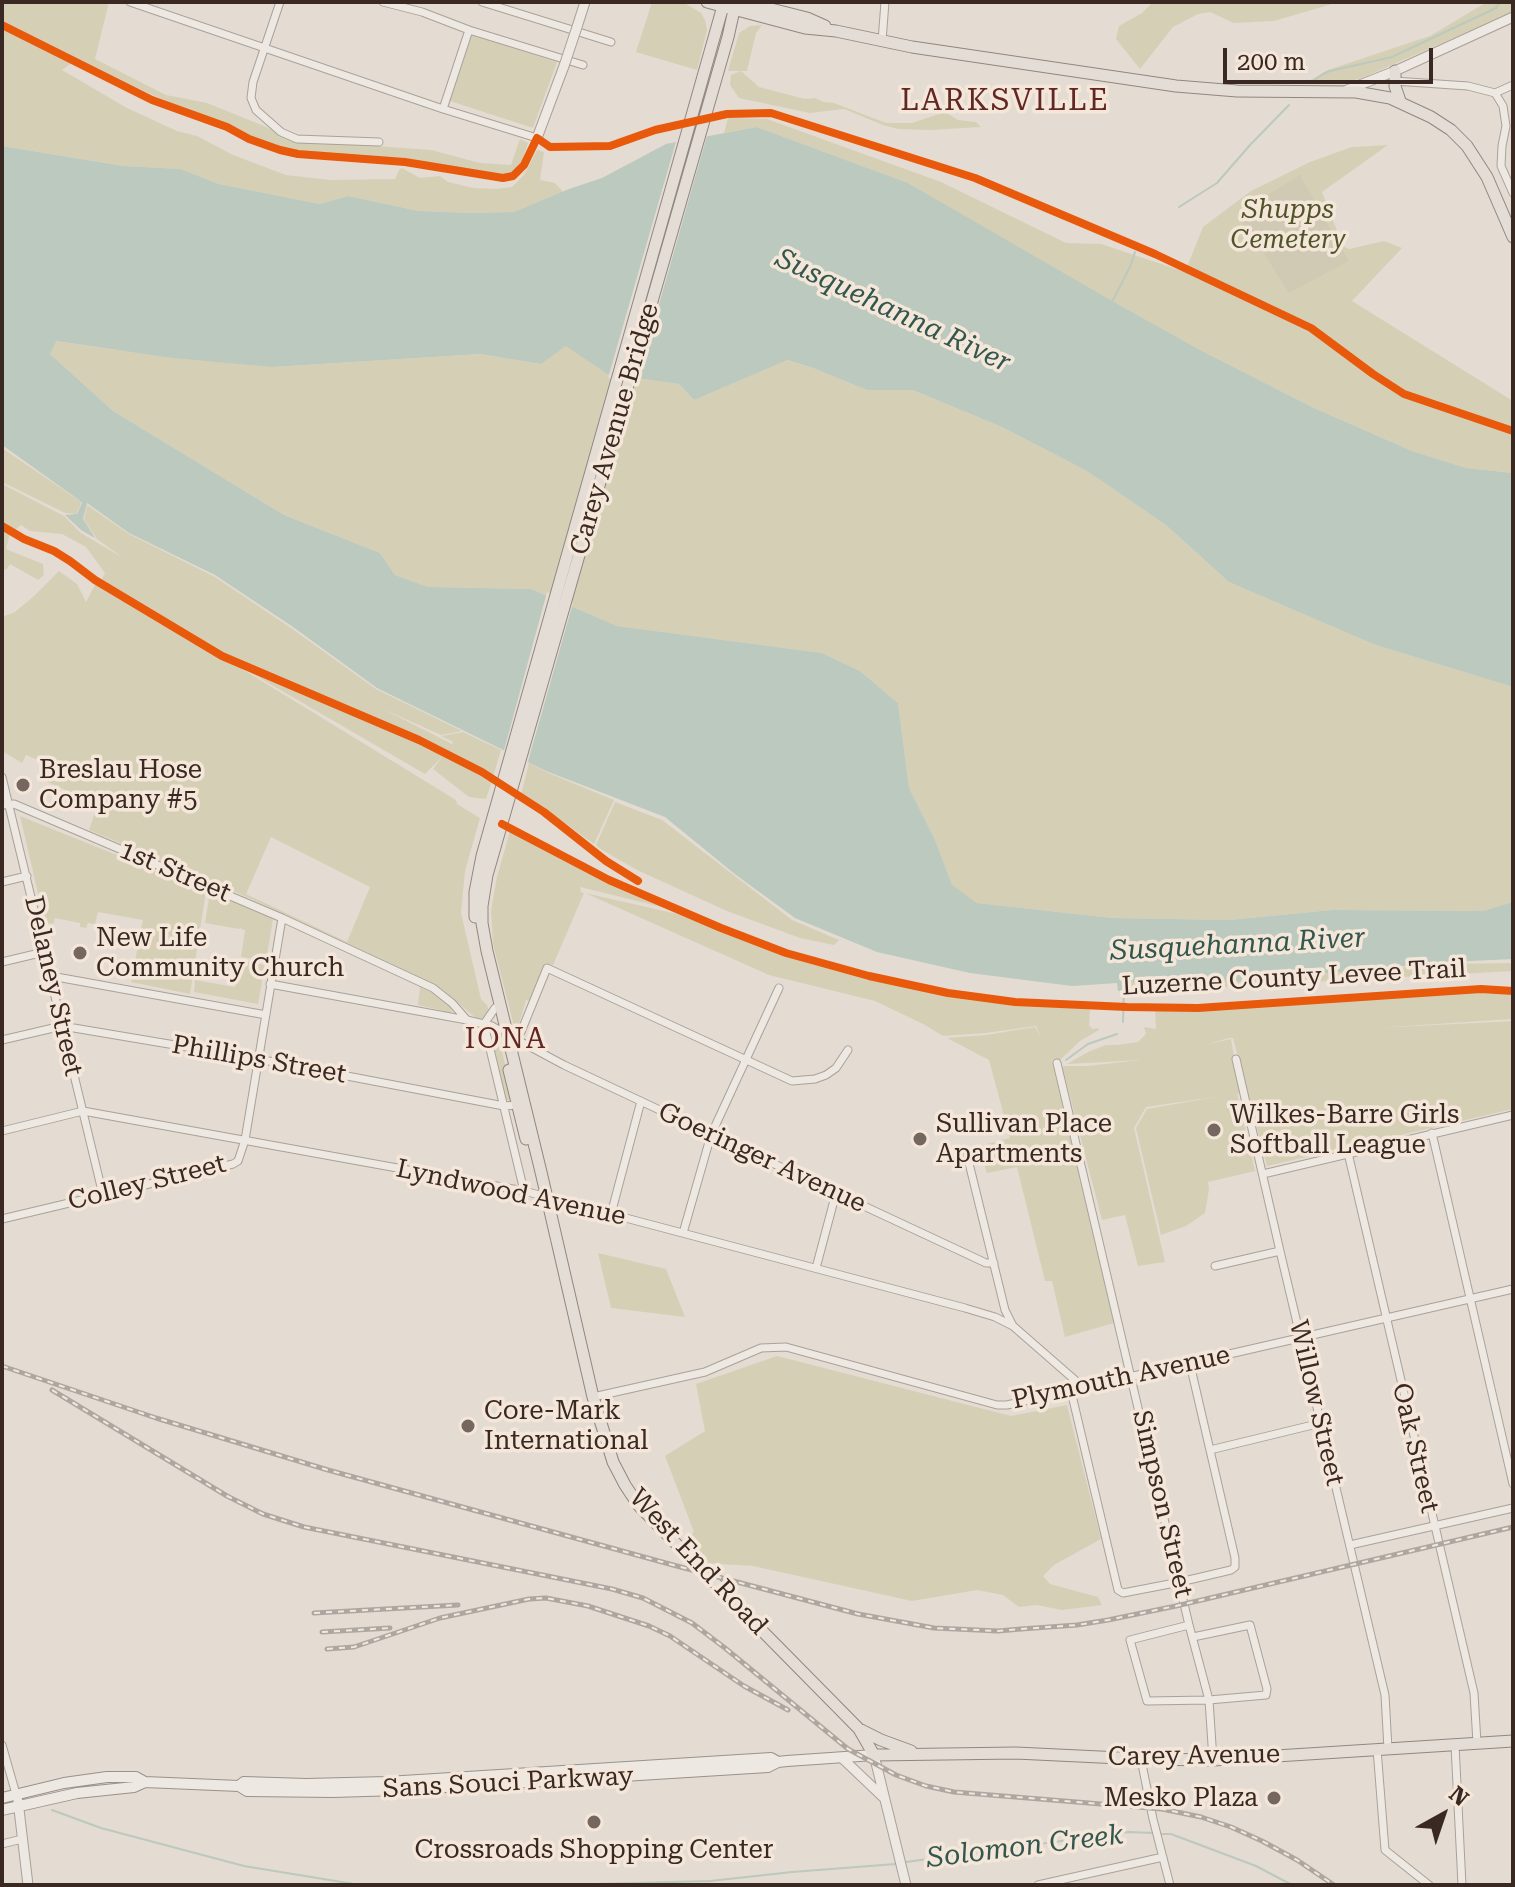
<!DOCTYPE html>
<html>
<head>
<meta charset="utf-8">
<style>
	body { margin:0 }
	#map { position:relative; width:1515px; height:1887px; overflow:hidden; background:#e4dbd2; font-family:"Roboto Serif",serif }
	canvas { display:block }
	.frame { position:absolute; inset:0; border:4px solid #392922; pointer-events:none }
	.north { position:absolute; left:1403px; top:1775px; width:80px; height:80px; -webkit-text-stroke:6px #f4e7d9; paint-order:stroke; rotate:40deg; font-size:22px; font-weight:700; line-height:32px; text-align:center; color:#392922 }
	.north::after { content:''; display:block; margin:auto; width:28px; height:36px; background:#392922; clip-path:polygon(50% 0,100% 100%,50% 72%,0 100%) }
	.scale { position:absolute; left:1223px; top:48px; width:210px; height:36px; box-sizing:border-box; border:4px solid #392922; border-top:0; padding-left:10px; font-size:24px; line-height:28px; white-space:nowrap; color:#392922; -webkit-text-stroke:6px #f4e7d9; paint-order:stroke }
</style>
</head>
<body>
<div id="map">
<canvas width="1515" height="1887"></canvas>
<div class="frame"></div>
<div class="north">N</div>
<div class="scale">200 m</div>
</div>
<script>
const ctx = document.querySelector('canvas').getContext('2d');
ctx.lineJoin = 'round';
function fill(path, color) { ctx.fillStyle = color; ctx.fill(path, 'evenodd'); }
const poly = rows => new Path2D(rows.map(r => 'M' + r).join(''));
function strokePath(path, color, width, dash) { ctx.strokeStyle = color; ctx.lineWidth = width; ctx.lineCap = dash ? 'butt' : 'round'; ctx.setLineDash(dash || []); ctx.stroke(path); }
function drawText(font, color, halo, rows, align = 'center') {
  ctx.font = font + ' "Roboto Serif",serif'; ctx.lineWidth = 7; ctx.setLineDash([]); ctx.textBaseline = 'middle'; ctx.strokeStyle = halo; ctx.fillStyle = color; for (const [text, x, y, turn = 0] of rows) {
    ctx.save(); ctx.translate(x, y); ctx.rotate((+turn || 0) * Math.PI / 180); ctx.textAlign = isNaN(turn) ? turn : align; if (halo) ctx.strokeText(text, 0, 0); ctx.fillText(text, 0, 0); ctx.restore();
  }
}
const green = poly([
	[2,2,109,2,95,59,166,95,207,103,264,126,293,140,431,150,480,163,511,165,520,139,528,143,522,161,514,171,503,176,486,175,406,158,287,153,74,61,62,70,127,108,177,131,197,136,233,155,286,175,331,180,395,179,399,170,402,168,420,178,440,176,448,182,473,188,496,189,512,187,524,175,537,150,544,152,540,180,555,183,563,192,514,212,470,213,419,211,348,196,320,204,219,184,179,169,123,166,2,146],
	[652,2,683,2,701,13,705,20,707,30,697,70,636,52],
	[1153,2,1339,2,1274,21,1234,23,1210,12,1198,14,1173,27,1140,69,1116,39,1119,26,1142,13],
	[1487,2,1513,2,1513,12,1362,78,1342,83,1304,84,1328,70,1430,36],
	[762,25,756,33,747,71,728,71,739,33,750,26],
	[472,35,557,62,533,128,450,101],
	[741,71,759,87,805,99,815,98,824,102,834,103,886,123,912,123,945,112,958,120,976,122,981,127,930,130,898,129,883,125,844,109,810,113,739,98,730,85,731,75],
	[728,118,767,119,941,182,1066,243,1101,244,1185,272,1203,227,1251,191,1310,162,1352,147,1388,145,1322,192,1343,246,1349,249,1384,241,1402,248,1352,301,1513,401,1513,473,1466,468,1412,451,1314,408,1202,351,1064,275,908,183,757,127,724,133],
	[55,341,110,349,272,367,480,354,541,364,566,345,607,374,679,384,694,400,786,360,813,368,867,390,913,390,1002,427,1087,471,1166,525,1229,582,1373,644,1513,687,1513,902,1483,911,1332,910,1229,920,1112,918,977,903,952,886,935,840,909,788,898,703,860,671,822,653,617,626,531,589,428,587,395,575,380,553,284,515,113,411,50,354],
	[2,448,80,501,81,504,76,514,65,513,2,482],
	[2,484,64,516,81,533,123,558,97,539,84,520,87,505,129,534,215,577,291,628,376,689,462,731,441,735,383,709,452,744,453,742,441,736,463,732,501,750,493,777,445,751,220,651,101,581,105,573,86,547,62,534,30,531,21,525,15,530,2,523],
	[2,529,10,534,6,548,8,550,43,564,44,575,38,580,10,564,6,570,2,567],
	[59,571,77,584,86,602,96,583,234,664,456,800,457,804,480,818,465,871,461,913,481,999,487,1005,489,1011,483,1019,477,1019,439,987,383,960,240,894,89,830,98,804,38,778,43,762,26,755,22,763,2,751,2,617,15,612,34,596],
	[271,837,370,887,347,942,246,894],
	[234,663,444,754,492,781,486,799,469,797,433,769,443,756,425,774],
	[529,763,546,772,614,800,594,844,554,815,521,795],
	[615,802,662,820,792,920,839,940,834,945,800,938,727,911,637,870,602,850,596,845],
	[20,816,206,891,190,994,131,982,143,920,98,912,95,924,88,923,86,928,80,927,80,923,55,918,53,924,45,923],
	[510,831,596,876,670,909,580,887,581,892,584,893,553,965,545,963,530,1001,526,1000,516,1034,493,944,491,910,497,877],
	[210,892,273,919,266,961,241,957,245,930,241,929,241,927,239,929,205,923],
	[585,893,677,914,781,953,861,976,943,994,1004,1003,1090,1008,1089,1025,1092,1029,1098,1028,1099,1030,1080,1041,1059,1061,1056,1058,1052,1061,1114,1323,1065,1337,1052,1281,1045,1281,1017,1167,987,1173,979,1146,1010,1138,989,1060,947,1038,986,1035,1035,1027,1041,1038,1036,1026,986,1033,943,1036,923,1024,875,1001,769,975],
	[240,961,265,965,258,1004,194,992,195,980,235,987],
	[1513,963,1513,971,1223,987,1129,990,1130,981,1148,987,1444,964],
	[420,987,437,995,450,1006,452,1013,418,1005],
	[1459,993,1513,993,1513,1019,1376,1028,1513,1021,1513,1109,1267,1166,1233,1038,1229,1038,1208,1044,1231,1039,1240,1093,1237,1094,1255,1171,1208,1182,1209,1189,1205,1213,1186,1226,1161,1235,1136,1128,1147,1109,1215,1097,1146,1107,1134,1128,1165,1262,1138,1266,1125,1215,1102,1220,1062,1066,1087,1066,1141,1060,1067,1064,1088,1052,1106,1045,1117,1045,1138,1042,1146,1034,1144,1027,1156,1029,1155,1008],
	[493,1030,498,1032,512,1097,510,1101,505,1099,490,1036],
	[598,1253,666,1269,685,1317,611,1308],
	[777,1356,1011,1416,1067,1405,1101,1539,1054,1565,1043,1576,1050,1584,1098,1597,1102,1605,1062,1610,1037,1605,1019,1607,1003,1595,977,1590,912,1601,753,1566,704,1563,683,1541,694,1532,665,1456,705,1431,696,1384]
]);
const cemetery = poly([
	[1300,175,1349,261,1289,293,1238,213]
]);
const water = poly([
	[757,127,908,183,1112,301,1202,351,1314,408,1412,451,1466,468,1513,473,1513,687,1373,644,1229,582,1166,525,1087,471,1002,427,913,390,867,390,813,368,787,360,694,400,679,384,607,374,566,346,541,364,480,354,272,367,173,358,56,341,50,354,113,411,284,515,380,553,395,575,428,587,531,589,617,626,822,653,860,671,898,703,909,788,935,840,952,885,977,903,1112,918,1229,920,1332,910,1483,911,1513,902,1513,959,1448,962,1242,981,1147,986,1130,981,1128,990,1118,991,1117,983,1072,986,970,973,877,952,795,918,736,875,665,817,546,771,377,688,293,627,215,575,129,533,87,503,83,519,95,538,81,530,65,515,77,514,82,503,79,500,2,445,2,146,123,166,180,169,219,184,320,204,348,196,419,211,470,213,514,212,569,189,602,178,666,144]
]);
const pier = poly([
	[708,132,637,382,608,378,677,138],
	[547,592,573,603,527,765,503,754]
]);
const stream = poly([
	[1310,83,1323,74,1330,71,1392,57,1496,8,1500,2],
	[1179,207,1217,183,1250,145,1289,105],
	[1112,302,1130,267,1135,252],
	[1123,1022,1124,989],
	[1066,1060,1088,1044,1117,1034],
	[52,1810,101,1828,244,1866,360,1885],
	[1160,1834,1171,1834,1256,1866,1292,1885],
	[906,1862,1128,1832,1154,1833],
	[556,1885,710,1881,792,1872,896,1864]
]);
const minor = poly([
	[130,2,443,109,537,138],
	[280,2,253,82,251,98,256,110,281,132,297,139,379,142],
	[383,2,422,12,469,30,583,65],
	[482,2,611,42],
	[882,41,885,2],
	[1394,81,1468,86,1495,93,1513,85],
	[1495,93,1503,106,1506,126,1502,146,1501,166,1513,193],
	[443,109,469,30],
	[2,777,103,1195],
	[2,805,14,804,282,918,433,988,452,1003,467,1020],
	[2,882,27,876],
	[2,962,44,952],
	[51,976,266,1015],
	[270,984,467,1020,492,1026,499,1030],
	[484,1024,524,1191],
	[484,1024,495,1008],
	[521,1032,547,968,792,1081,815,1079,826,1075,836,1068,848,1050],
	[508,1035,564,1065,836,1193,986,1263,994,1263],
	[2,1040,62,1026,258,1059,504,1106,517,1105],
	[1236,1059,1280,1251,1385,1695,1388,1749],
	[1057,1063,1189,1625,1209,1700,1213,1760],
	[2,1131,83,1111,524,1191,965,1308,995,1317,1013,1326],
	[1432,1133,1513,1484],
	[1348,1153,1474,1693,1477,1743],
	[967,1155,1005,1310,1013,1326,1084,1388],
	[1263,1174,1513,1115],
	[611,1214,641,1101],
	[2,1219,233,1164,238,1161,245,1140,282,918],
	[683,1233,711,1135,779,988],
	[1215,1266,1280,1251],
	[816,1268,836,1193],
	[1071,1391,1118,1590,1123,1593,1180,1582,1231,1570,1235,1567,1235,1558,1190,1364],
	[593,1397,705,1372,761,1348,786,1347,997,1405,1007,1405,1513,1289],
	[1210,1450,1321,1423],
	[1350,1545,1513,1508],
	[1189,1625,1130,1640,1147,1701,1209,1700,1266,1695,1267,1689,1250,1625,1193,1637],
	[2,1745,16,1794],
	[1455,1745,1462,1885],
	[1377,1749,1385,1850,1429,1885],
	[1141,1759,1153,1819,1170,1885],
	[2,1844,22,1839],
	[1038,1885,1163,1857]
]);
const tertiary = poly([
	[577,27,585,2],
	[1347,90,1395,71,1513,17],
	[537,138,564,66],
	[874,1755,906,1885],
	[842,1758,883,1797],
	[18,1801,28,1885]
]);
const secondary = poly([
	[239,1786,247,1791,333,1792,398,1790,768,1767,778,1762,787,1761,874,1755],
	[2,1798,64,1783,107,1777,136,1777,145,1782,239,1786,244,1782,306,1784,387,1782,771,1758,778,1762],
	[2,1810,77,1793,134,1787,145,1782]
]);
const primary = poly([
	[707,2,805,28,836,31,912,47,1176,86,1237,91,1356,92,1390,98,1431,117,1451,130,1467,146,1487,177,1513,237],
	[732,2,734,10,728,37,487,875,482,906,482,923,487,951,541,1172,593,1397,613,1462,625,1485,639,1506,859,1729,874,1755,1016,1753,1141,1759,1213,1760,1513,1741],
	[743,2,807,18,825,26],
	[1395,71,1395,86,1400,101],
	[475,917,475,892,482,856,721,13,723,7,728,2],
	[509,1070,526,1139],
	[861,1730,881,1740,911,1751]
]);
const rail = poly([
	[2,1366,156,1418,328,1470,673,1565,858,1614,934,1628,998,1631,1021,1629,1077,1625,1108,1620,1176,1606,1513,1527],
	[52,1390,227,1496,263,1514,304,1527,612,1589,643,1598,692,1623,725,1648,848,1749,896,1775,926,1786,954,1792,1162,1809,1201,1817,1231,1827,1262,1841,1297,1860,1334,1885],
	[314,1613,458,1605],
	[322,1632,390,1628],
	[327,1649,354,1647,440,1618,529,1599,546,1598,588,1606,649,1626,670,1636,744,1686,788,1710]
]);
const tertiaryBridge = poly([
	[564,66,577,27]
]);
const cycleway = poly([
	[2,25,152,100,227,127,249,139,280,150,298,154,405,162,503,178,513,176,524,165,537,138,550,147,610,146,655,130,727,114,771,113,975,178,1155,254,1311,328,1373,374,1404,394,1513,431],
	[2,526,24,539,54,551,70,561,95,580,222,656,419,740,482,772,544,812,606,861,638,881],
	[502,824,609,880,721,928,786,953,815,961,869,976,948,993,1015,1002,1127,1007,1198,1008,1481,989,1513,991]
]);
const markers = [
	[23,785,8,"#756760"],
	[80,953,8,"#756760"],
	[1214,1130,8,"#756760"],
	[920,1139,8,"#756760"],
	[468,1426,8,"#756760"],
	[1274,1798,8,"#756760"],
	[594,1822,8,"#756760"]
];
const parkNames = [
	["Shupps",1288,210],
	["Cemetery",1288,240]
];
const streetNames = [
	["Carey Avenue Bridge",615,429,-74],
	["1st Street",175,872,23],
	["Luzerne County Levee Trail",1294,978,-3],
	["Delaney Street",53,986,77],
	["Phillips Street",259,1060,10],
	["Goeringer Avenue",762,1158,25],
	["Colley Street",147,1183,-14],
	["Lyndwood Avenue",511,1193,12],
	["Plymouth Avenue",1121,1378,-12],
	["Willow Street",1316,1403,77],
	["Oak Street",1415,1448,77],
	["Simpson Street",1162,1504,77],
	["West End Road",698,1562,47],
	["Carey Avenue",1194,1756,-1],
	["Sans Souci Parkway",508,1783,-3]
];
const poiNames = [
	["Breslau Hose",39,770],
	["Company #5",39,800],
	["New Life",96,938],
	["Community Church",96,968],
	["Wilkes-Barre Girls",1230,1115],
	["Softball League",1230,1145],
	["Sullivan Place",936,1124],
	["Apartments",936,1154],
	["Core-Mark",484,1411],
	["International",484,1441],
	["Mesko Plaza",1258,1798,"right"],
	["Crossroads Shopping Center",594,1850,"center"]
];
const waterNames = [
	["Susquehanna River",893,311,25],
	["Susquehanna River",1238,945,-3],
	["Solomon Creek",1025,1847,-7]
];
const neighbourhoodNames = [
	["IONA",506,1040]
];
const quarterNames = [
	["LARKSVILLE",1005,101]
];
fill(green, '#d5d0b5');
fill(cemetery, '#d0cab5');
fill(water, '#bbc9be');
fill(pier, '#e4dbd2');
strokePath(stream, '#bbc9be', 2);
strokePath(minor, '#aaa19a', 9);
strokePath(tertiary, '#aaa19a', 11);
strokePath(secondary, '#9a918a', 12);
strokePath(primary, '#908781', 13);
strokePath(minor, '#ede8e2', 7);
strokePath(tertiary, '#ede8e2', 9);
strokePath(secondary, '#ede8e2', 10);
strokePath(primary, '#e4ddd5', 11);
strokePath(rail, '#ada7a2', 5);
strokePath(rail, '#f4e7d9', 2, [6]);
strokePath(tertiaryBridge, '#aaa19a', 11, []);
strokePath(tertiaryBridge, '#ede8e2', 9);
strokePath(cycleway, '#e8590c', 8);
for (const [x, y, r, color] of markers) { const dot = new Path2D(); dot.arc(x, y, r, 0, 2 * Math.PI); ctx.fillStyle = color; ctx.fill(dot); strokePath(dot, '#f4e7d9', 3); }
drawText('italic 26px', '#50542a', '#f4e7d9', parkNames);
drawText('26px', '#392922', '#f4e7d9', streetNames);
drawText('26px', '#392922', '#f4e7d9', poiNames, 'left');
drawText('italic 28px', '#33574f', '#f4e7d9', waterNames);
ctx.letterSpacing = '2px';
drawText('28px', '#622725', '#f4e7d9', neighbourhoodNames);
ctx.letterSpacing = '0px';
ctx.letterSpacing = '2px';
drawText('30px', '#622725', '#f4e7d9', quarterNames);
ctx.letterSpacing = '0px';
</script>
</body>
</html>
